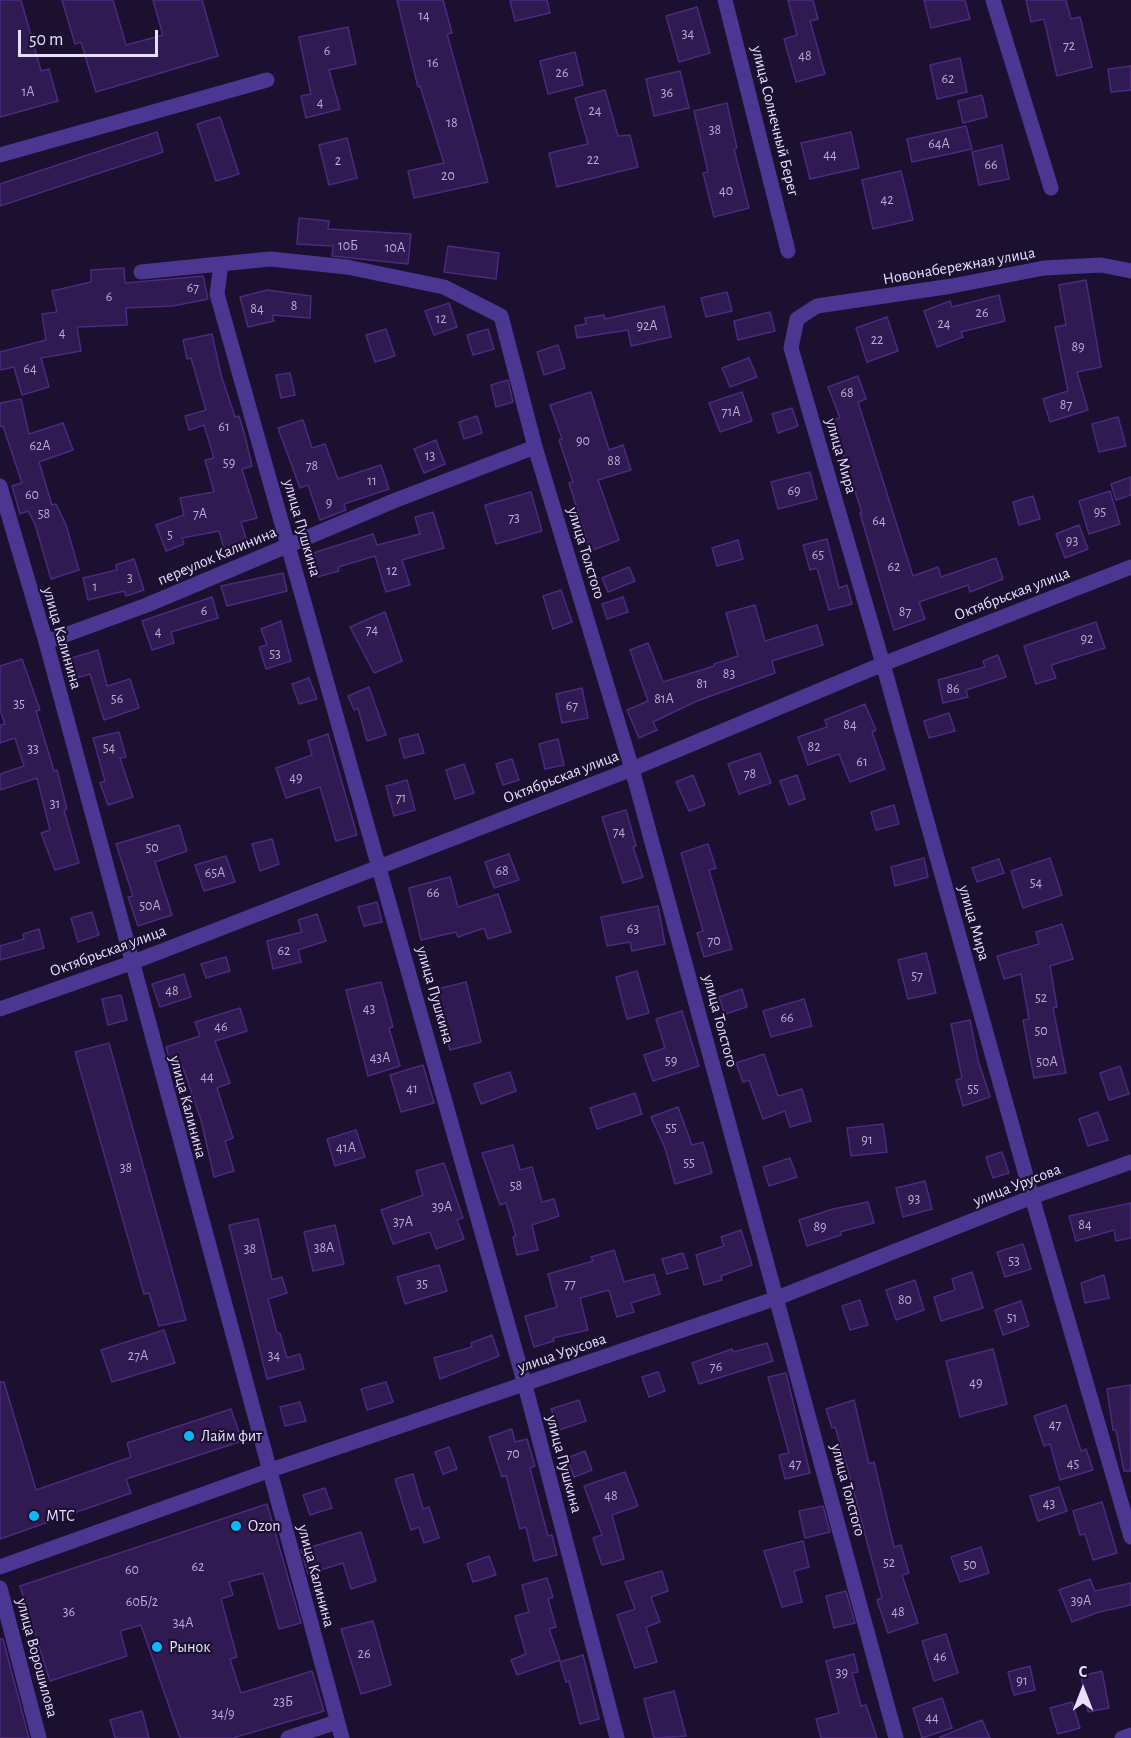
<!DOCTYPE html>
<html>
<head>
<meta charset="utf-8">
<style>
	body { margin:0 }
	#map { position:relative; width:1131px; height:1738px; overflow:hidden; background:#1b102f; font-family:"Alegreya Sans",sans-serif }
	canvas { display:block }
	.north { position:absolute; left:1053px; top:1660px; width:60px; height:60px; -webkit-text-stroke:4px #1b102f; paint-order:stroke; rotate:0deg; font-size:16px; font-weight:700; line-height:24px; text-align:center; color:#e7ddff }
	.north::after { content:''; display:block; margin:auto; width:21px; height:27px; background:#e7ddff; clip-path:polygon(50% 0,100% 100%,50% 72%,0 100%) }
	.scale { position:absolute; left:18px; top:30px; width:140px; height:27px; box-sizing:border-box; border:3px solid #e7ddff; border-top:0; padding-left:8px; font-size:18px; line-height:21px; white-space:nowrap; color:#e7ddff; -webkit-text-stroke:4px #1b102f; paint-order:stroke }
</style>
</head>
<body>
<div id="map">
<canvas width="1131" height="1738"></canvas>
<div class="north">С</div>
<div class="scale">50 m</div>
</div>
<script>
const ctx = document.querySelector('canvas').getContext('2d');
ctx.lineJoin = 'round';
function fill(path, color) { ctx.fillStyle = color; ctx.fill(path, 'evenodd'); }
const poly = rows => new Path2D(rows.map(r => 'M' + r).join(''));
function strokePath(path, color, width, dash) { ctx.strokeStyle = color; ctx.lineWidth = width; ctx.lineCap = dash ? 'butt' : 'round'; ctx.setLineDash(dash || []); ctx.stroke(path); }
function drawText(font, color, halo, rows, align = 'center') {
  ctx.font = font + ' "Alegreya Sans",sans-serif'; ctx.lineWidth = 4.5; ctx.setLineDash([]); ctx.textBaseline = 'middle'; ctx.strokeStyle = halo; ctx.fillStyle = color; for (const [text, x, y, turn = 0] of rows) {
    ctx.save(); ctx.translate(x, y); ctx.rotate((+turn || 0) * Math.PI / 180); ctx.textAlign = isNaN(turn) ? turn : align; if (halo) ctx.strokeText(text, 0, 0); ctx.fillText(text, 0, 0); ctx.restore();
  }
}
const building = poly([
	[0,0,21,0,41,71,49,69,58,101,0,117,0,0],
	[62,0,113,0,126,45,163,35,153,0,202,0,218,56,96,92,81,42,75,44,62,0],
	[397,0,443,0,452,33,447,34,488,182,414,198,408,171,444,163,420,86,418,87,397,0],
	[510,0,547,0,550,13,515,21,510,0],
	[788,0,813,0,818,19,810,21,825,74,796,82,784,39,797,35,788,0],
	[924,0,965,0,970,19,931,28,924,0],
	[1026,0,1066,0,1071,19,1080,17,1092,67,1057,76,1044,19,1031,22,1026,0],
	[697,7,710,53,679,62,666,16,697,7],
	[348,27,356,64,329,70,340,109,306,118,301,96,311,94,299,37,348,27],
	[575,52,583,85,548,94,540,61,575,52],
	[960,58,967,92,937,99,930,65,960,58],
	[1131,66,1131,90,1111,92,1108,69,1131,66],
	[680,71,689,108,654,116,646,79,680,71],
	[605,90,618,136,630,135,638,167,557,187,549,153,588,144,575,98,605,90],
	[982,95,987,117,963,123,958,101,982,95],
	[727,103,737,148,734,149,749,208,714,217,703,173,708,172,694,111,727,103],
	[220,117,239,174,216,181,197,124,220,117],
	[966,126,972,149,912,162,907,139,966,126],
	[157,132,163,152,0,206,0,184,157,132],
	[851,132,859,168,810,179,801,143,851,132],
	[347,138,357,178,329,185,319,145,347,138],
	[1002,145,1009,179,979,185,972,152,1002,145],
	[901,171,913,220,873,229,862,180,901,171],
	[299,218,329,221,328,229,411,234,408,264,332,256,333,246,297,244,299,218],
	[448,246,499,253,496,279,444,272,448,246],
	[124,268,125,283,203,276,208,299,173,306,126,308,127,325,77,327,81,351,41,358,49,387,22,395,14,367,0,370,0,352,46,340,42,314,57,312,52,291,91,282,91,270,124,268],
	[1086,280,1101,367,1077,372,1088,410,1050,422,1043,399,1068,391,1055,327,1066,325,1059,285,1086,280],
	[267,290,311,296,310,318,272,315,274,321,248,327,240,297,267,290],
	[727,292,732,311,706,317,701,298,727,292],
	[999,295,1005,321,961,332,963,337,937,347,924,311,950,301,952,307,999,295],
	[449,303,457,327,434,335,425,311,449,303],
	[664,306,671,337,631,346,628,330,577,338,575,326,586,324,585,318,604,315,605,319,664,306],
	[770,312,775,331,738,340,734,321,770,312],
	[887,317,898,351,867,362,856,328,887,317],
	[386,329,395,356,375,362,366,335,386,329],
	[488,329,494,349,473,355,467,335,488,329],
	[212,334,221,375,235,417,239,416,245,436,252,466,242,469,257,518,241,522,248,545,225,552,219,531,182,538,184,544,166,551,156,525,184,515,180,498,214,492,205,460,214,458,204,425,189,430,185,416,206,410,191,358,187,359,183,340,212,334],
	[558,345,565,368,544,375,537,352,558,345],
	[749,358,757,377,730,387,722,368,749,358],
	[290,373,295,395,281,398,276,375,290,373],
	[858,376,866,399,858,402,913,576,938,567,941,577,996,558,1003,579,970,592,968,585,919,602,925,619,894,630,860,513,862,513,843,453,840,454,830,420,840,418,828,387,858,376],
	[508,380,513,402,496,407,491,385,508,380],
	[591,392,609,450,623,445,631,470,598,480,619,540,590,551,569,483,573,482,559,440,562,439,550,405,591,392],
	[742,392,752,421,720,432,709,403,742,392],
	[21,399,29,434,63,423,73,450,39,462,52,505,56,504,66,525,79,570,51,579,35,524,28,511,20,514,12,486,22,483,3,426,0,427,0,403,21,399],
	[792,408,798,426,778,433,772,414,792,408],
	[477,416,482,433,464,439,459,422,477,416],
	[1118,417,1126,446,1099,452,1092,424,1118,417],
	[303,420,312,448,325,444,338,479,381,465,389,489,344,504,346,510,320,520,308,485,300,488,278,428,303,420],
	[436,440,445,464,424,473,414,449,436,440],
	[810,472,817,499,778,509,771,482,810,472],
	[1131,477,1131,495,1116,500,1111,484,1131,477],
	[1110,491,1120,524,1089,534,1079,501,1110,491],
	[531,492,542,531,496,544,485,505,531,492],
	[1033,496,1040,519,1019,525,1013,502,1033,496],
	[433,512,444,548,402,560,410,585,386,592,375,556,338,567,339,571,317,577,310,554,373,534,377,545,420,534,415,517,433,512],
	[1079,525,1088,549,1065,558,1056,534,1079,525],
	[827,539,839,588,847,585,852,604,829,610,817,568,810,570,803,545,827,539],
	[738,540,743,559,717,566,712,548,738,540],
	[134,559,144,590,126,596,124,591,88,600,83,578,117,570,116,565,134,559],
	[629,567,635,581,608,592,602,578,629,567],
	[283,573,287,591,227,606,221,586,283,573],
	[561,590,572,622,553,629,543,596,561,590],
	[212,597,218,618,171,632,174,643,152,650,142,621,212,597],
	[623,597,628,612,607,619,602,604,623,597],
	[755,605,765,641,817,625,823,645,772,661,775,673,697,701,653,722,657,730,639,738,627,710,648,701,630,650,648,643,663,682,714,666,714,664,738,656,726,613,755,605],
	[385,612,402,661,374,673,350,627,385,612],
	[281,621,291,661,266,669,259,647,267,645,261,629,281,621],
	[1096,622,1105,648,1051,665,1056,678,1036,684,1024,646,1096,622],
	[98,650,107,686,130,679,139,708,104,720,90,674,73,679,68,659,98,650],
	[998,655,1006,677,966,690,968,697,943,703,938,680,985,667,983,661,998,655],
	[22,659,40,710,36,711,54,771,57,770,67,809,64,810,79,863,55,870,41,833,50,830,37,778,0,790,0,774,24,766,15,738,0,743,0,725,5,724,0,710,0,666,22,659],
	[309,678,317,699,299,704,292,684,309,678],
	[369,687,386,735,367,741,358,708,354,710,348,696,369,687],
	[582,688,588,718,562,723,556,694,582,688],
	[865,704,876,730,872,732,885,769,850,782,839,754,808,765,798,737,827,727,825,720,865,704],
	[949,713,955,731,929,738,924,721,949,713],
	[119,732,126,757,120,758,133,797,108,805,100,783,105,781,93,738,119,732],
	[328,734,357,835,336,841,320,787,286,798,276,768,312,755,308,741,328,734],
	[418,734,424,753,404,758,399,739,418,734],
	[558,739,564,765,545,769,539,744,558,739],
	[760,753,771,783,739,794,728,764,760,753],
	[512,759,519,780,503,785,496,764,512,759],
	[464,764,474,793,455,799,446,770,464,764],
	[693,775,705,805,689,811,676,782,693,775],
	[797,775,805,799,789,805,780,781,797,775],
	[407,780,415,810,394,816,386,786,407,780],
	[894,805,899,824,876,830,871,812,894,805],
	[626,810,636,846,633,847,643,877,623,883,602,817,626,810],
	[179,825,187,851,155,862,172,915,138,926,128,897,133,896,116,844,179,825],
	[272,839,279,864,260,871,252,844,272,839],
	[708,844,716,868,709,870,732,949,704,957,697,933,703,931,681,853,708,844],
	[509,854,519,880,494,888,485,862,509,854],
	[226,856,235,882,204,891,195,865,226,856],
	[924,858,928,877,895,886,891,867,924,858],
	[1050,858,1062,895,1023,908,1011,871,1050,858],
	[999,859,1004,873,977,882,972,868,999,859],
	[450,877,458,907,498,894,511,932,488,939,484,928,458,937,456,932,421,940,409,888,450,877],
	[377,902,382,922,364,926,358,907,377,902],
	[658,906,665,944,632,951,630,942,607,946,601,917,658,906],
	[92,912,99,935,78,942,71,918,92,912],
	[317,914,326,941,298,950,301,962,273,969,267,941,302,932,298,920,317,914],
	[1062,924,1073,959,1050,966,1057,1007,1053,1008,1066,1073,1034,1078,1023,1020,1029,1019,1021,974,1004,979,997,956,1039,944,1036,932,1062,924],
	[39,929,44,948,0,960,0,946,24,939,23,934,39,929],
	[926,953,936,993,908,999,898,960,926,953],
	[226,957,230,971,206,978,201,964,226,957],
	[637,971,649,1013,627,1019,616,977,637,971],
	[184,974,191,997,160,1007,152,984,184,974],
	[381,982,393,1027,389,1028,400,1066,368,1076,346,990,381,982],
	[466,982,481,1042,450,1050,434,990,466,982],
	[742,989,747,1007,725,1014,719,997,742,989],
	[121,995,127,1020,108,1025,102,999,121,995],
	[804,999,812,1026,771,1037,763,1011,804,999],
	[240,1008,247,1031,215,1041,230,1083,217,1088,233,1138,225,1141,234,1171,214,1177,201,1120,182,1065,172,1068,166,1047,200,1036,195,1022,240,1008],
	[682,1011,699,1066,653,1081,644,1055,665,1048,656,1019,682,1011],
	[970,1020,978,1060,990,1097,963,1106,956,1080,962,1078,951,1024,970,1020],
	[109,1043,186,1320,159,1326,149,1293,144,1294,75,1052,109,1043],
	[764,1054,778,1096,802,1089,811,1121,790,1127,785,1111,763,1119,749,1080,743,1082,736,1063,764,1054],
	[423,1065,434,1103,401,1112,390,1075,423,1065],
	[1120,1066,1129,1094,1109,1100,1100,1073,1120,1066],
	[510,1072,516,1091,481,1104,474,1084,510,1072],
	[635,1093,642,1114,597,1129,590,1108,635,1093],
	[678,1107,692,1145,703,1142,712,1173,675,1184,665,1148,651,1117,678,1107],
	[1098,1112,1108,1140,1088,1146,1079,1119,1098,1112],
	[883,1124,887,1152,851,1156,847,1128,883,1124],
	[356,1130,365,1157,335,1166,327,1139,356,1130],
	[513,1145,520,1170,532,1167,542,1202,554,1199,559,1216,532,1225,538,1250,517,1255,513,1237,516,1236,506,1203,500,1205,482,1153,513,1145],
	[1002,1152,1009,1173,993,1178,986,1157,1002,1152],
	[790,1158,797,1177,769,1186,763,1167,790,1158],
	[444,1163,463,1218,457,1220,464,1239,436,1249,430,1232,393,1244,381,1210,421,1196,423,1195,416,1171,444,1163],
	[925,1181,932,1209,903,1217,896,1188,925,1181],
	[868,1202,874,1223,840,1232,841,1235,807,1246,799,1220,833,1209,868,1202],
	[1131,1203,1131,1238,1116,1241,1114,1230,1076,1241,1069,1216,1131,1203],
	[258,1219,272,1280,282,1277,287,1293,268,1299,277,1333,280,1333,287,1358,300,1354,304,1369,267,1379,229,1225,258,1219],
	[335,1225,344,1264,313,1271,304,1232,335,1225],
	[741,1230,752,1265,721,1276,722,1280,704,1285,696,1255,724,1246,721,1237,741,1230],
	[1023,1244,1031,1269,1005,1277,997,1252,1023,1244],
	[614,1250,624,1282,654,1274,660,1294,631,1303,634,1312,617,1317,609,1290,580,1298,588,1330,553,1338,554,1341,534,1347,525,1316,557,1307,548,1274,593,1261,591,1257,614,1250],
	[683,1253,688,1268,667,1274,662,1259,683,1253],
	[439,1265,447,1291,405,1304,397,1277,439,1265],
	[972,1272,983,1308,941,1321,934,1297,955,1290,952,1279,972,1272],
	[1104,1275,1109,1298,1085,1303,1081,1283,1104,1275],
	[915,1280,924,1310,896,1320,886,1290,915,1280],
	[860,1300,868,1325,850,1330,842,1306,860,1300],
	[1021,1301,1029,1326,1003,1335,995,1310,1021,1301],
	[164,1330,175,1363,112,1382,101,1350,164,1330],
	[492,1335,499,1356,440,1379,434,1358,472,1347,471,1343,492,1335],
	[767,1343,773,1361,699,1384,692,1363,732,1349,733,1352,767,1343],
	[993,1349,1007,1404,960,1417,946,1361,993,1349],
	[658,1372,665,1391,649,1397,642,1377,658,1372],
	[786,1373,810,1473,785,1479,779,1455,789,1453,768,1377,786,1373],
	[0,1382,4,1382,36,1490,131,1457,127,1443,231,1409,242,1441,126,1479,131,1493,0,1539,0,1382],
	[386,1382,393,1402,367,1410,361,1389,386,1382],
	[1130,1385,1131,1471,1124,1471,1116,1430,1113,1430,1107,1389,1130,1385],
	[579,1400,586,1421,559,1430,551,1409,579,1400],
	[854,1400,869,1464,874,1462,894,1547,901,1545,909,1573,902,1575,918,1623,888,1633,877,1600,882,1598,848,1470,835,1427,832,1428,826,1409,854,1400],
	[300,1402,306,1421,285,1426,280,1407,300,1402],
	[1066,1405,1081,1451,1086,1449,1093,1470,1060,1480,1050,1444,1044,1446,1034,1416,1066,1405],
	[512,1429,515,1442,527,1439,535,1466,530,1468,548,1536,552,1535,557,1555,534,1561,526,1527,520,1529,506,1475,502,1477,489,1437,512,1429],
	[449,1447,457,1469,443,1474,435,1452,449,1447],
	[585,1451,592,1470,574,1477,567,1458,585,1451],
	[625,1472,638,1506,612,1515,624,1559,602,1565,593,1538,602,1535,584,1486,625,1472],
	[413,1474,423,1509,429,1507,439,1538,424,1543,419,1527,411,1530,395,1479,413,1474],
	[1059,1487,1067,1511,1038,1521,1030,1496,1059,1487],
	[325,1488,332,1508,310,1515,303,1495,325,1488],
	[1102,1502,1117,1553,1093,1560,1085,1534,1080,1535,1073,1511,1102,1502],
	[267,1504,301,1623,279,1629,263,1573,229,1582,233,1595,221,1599,237,1657,230,1659,241,1693,312,1671,324,1711,233,1738,180,1738,141,1625,120,1631,127,1656,50,1681,20,1586,267,1504],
	[823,1506,830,1532,805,1538,799,1511,823,1506],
	[361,1532,376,1581,351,1589,343,1563,308,1574,301,1550,361,1532],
	[803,1541,809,1567,794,1571,802,1602,782,1607,764,1551,803,1541],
	[981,1547,989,1573,960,1582,951,1557,981,1547],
	[489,1556,496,1575,473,1582,467,1564,489,1556],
	[662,1571,668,1591,651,1597,660,1622,646,1627,657,1662,635,1668,617,1615,635,1609,625,1582,662,1571],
	[547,1578,553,1597,548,1599,556,1627,549,1629,560,1660,517,1675,511,1660,526,1654,515,1616,529,1612,522,1585,547,1578],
	[1090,1579,1095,1591,1131,1583,1131,1605,1099,1612,1072,1622,1059,1590,1090,1579],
	[846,1591,855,1623,834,1628,826,1596,846,1591],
	[373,1621,391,1685,361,1694,341,1629,373,1621],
	[946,1634,958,1673,934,1681,922,1641,946,1634],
	[0,1639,3,1639,29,1738,0,1738,0,1639],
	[854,1654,858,1672,852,1673,861,1706,866,1705,877,1738,821,1738,816,1719,839,1713,826,1661,854,1654],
	[583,1655,599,1719,580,1724,569,1681,566,1682,560,1662,583,1655],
	[1030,1666,1035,1690,1014,1695,1008,1672,1030,1666],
	[1102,1671,1109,1708,1088,1712,1081,1676,1102,1671],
	[674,1691,686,1736,654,1738,644,1699,674,1691],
	[942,1698,952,1728,922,1738,913,1708,942,1698],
	[1072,1702,1080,1728,1058,1734,1050,1708,1072,1702],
	[142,1711,149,1738,115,1738,110,1720,142,1711],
	[982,1720,990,1738,940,1738,940,1737,982,1720]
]);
const minor = poly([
	[725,0,788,251],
	[993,0,1051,188],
	[0,155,267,80],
	[221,264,217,294,525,1385,617,1738],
	[1131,271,1101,265,1044,268,952,286,817,306,797,319,791,348,883,664,1032,1197,1131,1537],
	[141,272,270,259,347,267,444,287,501,316,535,447,632,769,896,1738],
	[0,486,46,642,342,1738],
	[46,642,147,605,396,500,535,447],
	[0,1009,131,963,632,769,883,664,1131,567],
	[0,1567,268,1471,777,1298,1032,1197,1131,1162],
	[0,1588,39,1738],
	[288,1738,337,1722],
	[1122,1738,1131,1735]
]);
const markers = [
	[189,1436,6,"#09b9ff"],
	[34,1516,6,"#09b9ff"],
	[236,1526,6,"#09b9ff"],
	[157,1647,6,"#09b9ff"]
];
const numberNames = [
	["14",424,16],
	["34",688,34],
	["72",1069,46],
	["6",327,51],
	["48",805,56],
	["16",433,63],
	["26",562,73],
	["62",948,79],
	["1А",28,92],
	["36",667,93],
	["4",320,103],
	["24",595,111],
	["18",452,123],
	["38",715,130],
	["64А",939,144],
	["44",830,155],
	["22",593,160],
	["2",338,161],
	["66",991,165],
	["20",448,176],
	["40",726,191],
	["42",887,200],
	["10Б",348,246],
	["10А",395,248],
	["67",193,288],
	["6",109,297],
	["8",294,306],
	["84",257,309],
	["26",982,313],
	["12",441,319],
	["24",944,324],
	["92А",647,326],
	["4",62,333],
	["22",877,340],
	["89",1078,347],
	["64",30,369],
	["68",847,393],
	["87",1066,405],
	["71А",731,412],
	["61",224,427],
	["90",583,441],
	["62А",40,446],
	["13",430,456],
	["88",614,461],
	["59",229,463],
	["78",312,466],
	["11",372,481],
	["69",794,491],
	["60",32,495],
	["9",329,503],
	["95",1100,512],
	["58",44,514],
	["7А",200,514],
	["73",514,518],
	["64",879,521],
	["5",170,535],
	["93",1072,541],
	["65",818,555],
	["62",894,567],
	["12",392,571],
	["3",130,578],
	["1",95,587],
	["6",204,611],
	["87",905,612],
	["74",372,630],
	["4",158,632],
	["92",1087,639],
	["53",275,654],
	["83",729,674],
	["81",702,684],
	["86",953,689],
	["56",117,699],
	["81А",664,699],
	["35",19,704],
	["67",572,706],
	["84",850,725],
	["82",814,747],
	["54",109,748],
	["33",33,749],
	["61",862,762],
	["78",750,774],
	["49",296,778],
	["71",401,798],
	["31",55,804],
	["74",619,832],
	["50",152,848],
	["68",502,871],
	["65А",215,873],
	["54",1036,883],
	["66",433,893],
	["50А",150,906],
	["63",633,929],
	["70",714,941],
	["62",284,951],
	["57",917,976],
	["48",172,991],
	["52",1041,998],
	["43",369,1009],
	["66",787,1018],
	["46",221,1027],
	["50",1041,1031],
	["43А",380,1058],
	["59",671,1061],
	["50А",1047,1062],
	["44",207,1077],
	["41",412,1089],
	["55",973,1089],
	["55",671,1128],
	["91",867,1140],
	["41А",346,1148],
	["55",689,1163],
	["38",126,1168],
	["58",516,1186],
	["93",914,1199],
	["39А",442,1207],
	["37А",403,1222],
	["84",1085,1225],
	["89",820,1227],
	["38А",324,1248],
	["38",250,1249],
	["53",1014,1261],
	["35",422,1284],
	["77",570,1284],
	["80",905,1300],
	["51",1012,1318],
	["27А",138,1356],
	["34",274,1356],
	["76",716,1367],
	["49",976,1383],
	["47",1055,1425],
	["70",513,1454],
	["47",795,1464],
	["45",1073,1464],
	["48",611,1496],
	["43",1049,1504],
	["52",889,1563],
	["50",970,1565],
	["62",198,1567],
	["60",132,1570],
	["39А",1081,1601],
	["60Б/2",142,1602],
	["36",69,1612],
	["48",898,1612],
	["34А",183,1623],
	["26",364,1654],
	["46",940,1657],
	["39",842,1673],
	["91",1022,1681],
	["23Б",283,1702],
	["34/9",223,1714],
	["44",932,1718]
];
const streetNames = [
	["улица Солнечный Берег",775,121,76],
	["Новонабережная улица",959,266,-10],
	["улица Мира",841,456,74],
	["улица Пушкина",302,528,74],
	["улица Толстого",586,553,73],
	["переулок Калинина",217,556,-23],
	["Октябрьская улица",1012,594,-21],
	["улица Калинина",62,638,74],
	["Октябрьская улица",561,777,-21],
	["улица Мира",974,923,74],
	["Октябрьская улица",108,951,-20],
	["улица Пушкина",435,995,74],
	["улица Толстого",720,1021,75],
	["улица Калинина",188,1107,75],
	["улица Урусова",1017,1185,-21],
	["улица Урусова",562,1353,-19],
	["улица Пушкина",564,1464,75],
	["улица Толстого",848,1490,75],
	["улица Калинина",316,1576,75],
	["улица Ворошилова",37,1658,75]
];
const poiNames = [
	["Лайм фит",201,1436],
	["МТС",46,1516],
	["Ozon",248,1526],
	["Рынок",169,1647]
];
fill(building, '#2f1a52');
strokePath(building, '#4b2a7f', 1.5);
strokePath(minor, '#4b3792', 15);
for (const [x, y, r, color] of markers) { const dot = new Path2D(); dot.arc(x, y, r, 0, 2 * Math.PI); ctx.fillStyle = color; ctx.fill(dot); strokePath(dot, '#1b102f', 2); }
drawText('14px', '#b9acd4', null, numberNames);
drawText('16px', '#e7ddff', '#1b102f', streetNames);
drawText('16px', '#e7ddff', '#1b102f', poiNames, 'left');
</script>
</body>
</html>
